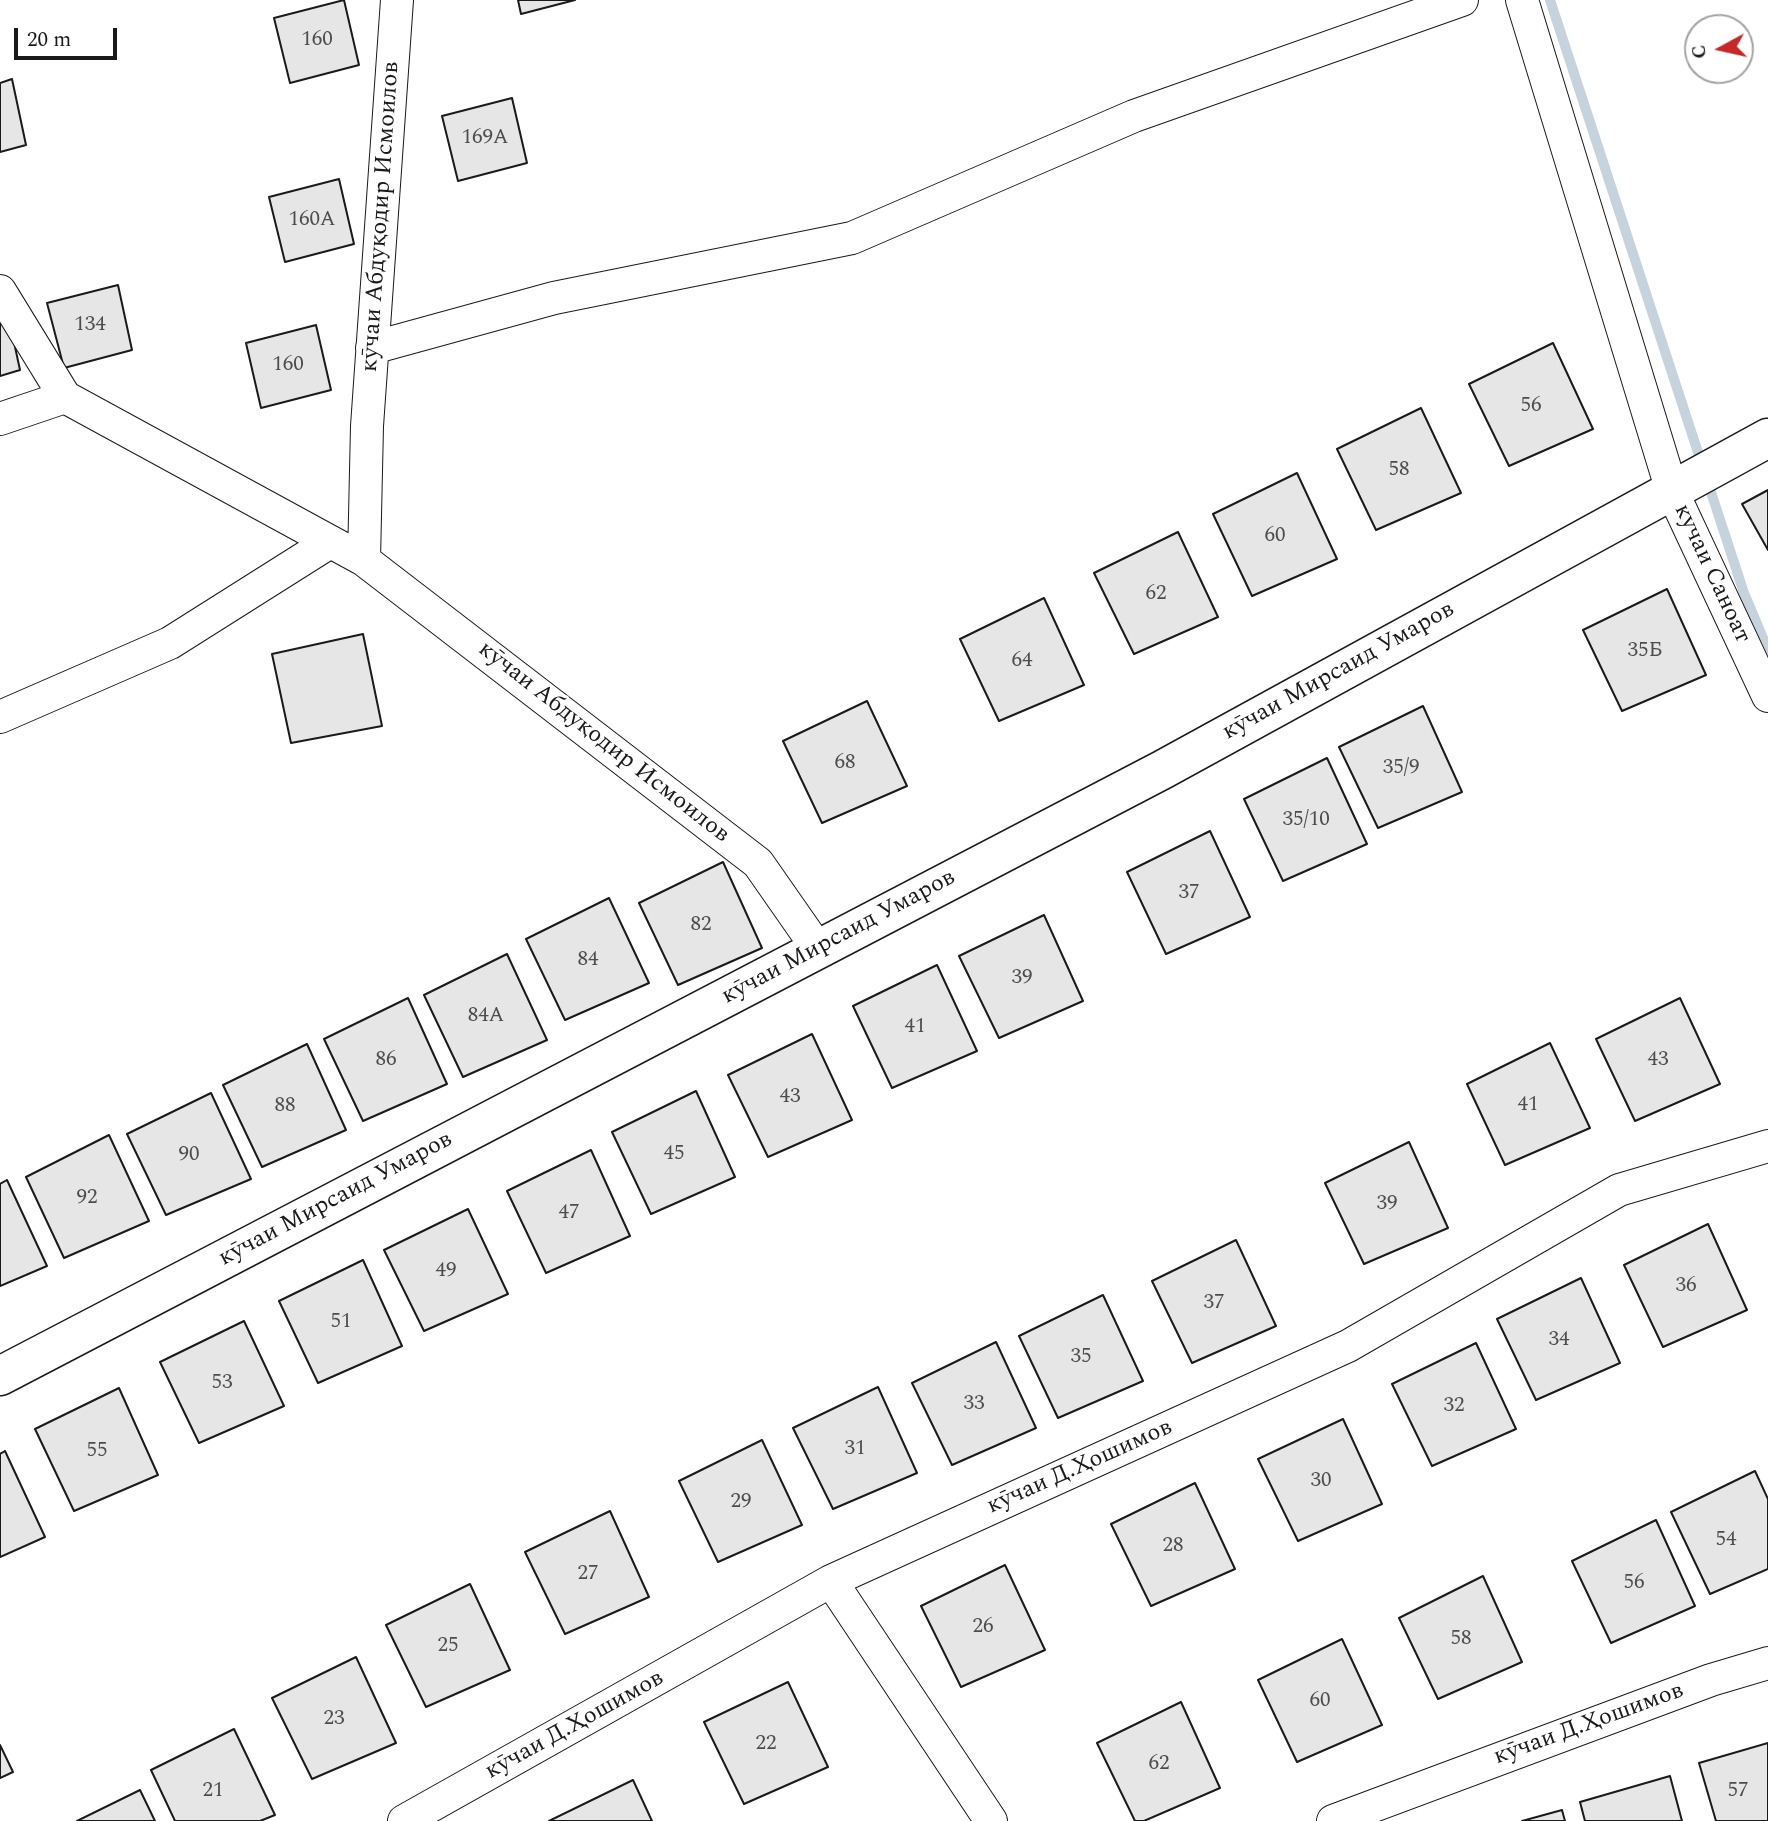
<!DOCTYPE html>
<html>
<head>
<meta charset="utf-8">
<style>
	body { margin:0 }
	#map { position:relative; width:1768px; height:1821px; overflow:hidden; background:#fff; font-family:Spectral,serif }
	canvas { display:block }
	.north { position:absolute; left:1684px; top:14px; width:70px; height:70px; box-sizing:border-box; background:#fff; border:2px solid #a3a3a3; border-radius:50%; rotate:262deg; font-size:19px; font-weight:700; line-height:28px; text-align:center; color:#1a1a1a }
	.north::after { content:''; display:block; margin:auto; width:24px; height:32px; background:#c62828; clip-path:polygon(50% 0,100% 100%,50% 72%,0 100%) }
	.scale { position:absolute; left:14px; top:28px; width:103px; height:32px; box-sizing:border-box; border:4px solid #1a1a1a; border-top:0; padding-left:9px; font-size:21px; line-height:24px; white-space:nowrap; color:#1a1a1a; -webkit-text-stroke:5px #fff; paint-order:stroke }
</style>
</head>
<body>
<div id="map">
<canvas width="1768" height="1821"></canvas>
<div class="north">С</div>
<div class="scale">20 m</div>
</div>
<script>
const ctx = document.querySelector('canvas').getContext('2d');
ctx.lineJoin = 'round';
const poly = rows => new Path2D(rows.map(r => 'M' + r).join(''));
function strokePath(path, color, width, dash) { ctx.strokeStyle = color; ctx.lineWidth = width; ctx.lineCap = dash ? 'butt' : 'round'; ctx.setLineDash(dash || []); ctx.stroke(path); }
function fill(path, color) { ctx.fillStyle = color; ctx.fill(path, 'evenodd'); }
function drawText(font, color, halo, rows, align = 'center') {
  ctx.font = font + ' Spectral,serif'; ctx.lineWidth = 5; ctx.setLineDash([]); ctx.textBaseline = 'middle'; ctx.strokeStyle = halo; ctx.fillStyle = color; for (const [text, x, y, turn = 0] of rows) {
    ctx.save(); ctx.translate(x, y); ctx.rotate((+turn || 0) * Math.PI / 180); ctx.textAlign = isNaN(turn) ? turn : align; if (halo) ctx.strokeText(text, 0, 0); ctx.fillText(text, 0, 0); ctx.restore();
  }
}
const stream = poly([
	[1550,0,1744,593,1768,650]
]);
const building = poly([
	[344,0,359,65,290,83,274,18,344,0],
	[518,0,575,0,521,14,518,0],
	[12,79,26,145,0,152,0,83,12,79],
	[512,98,527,163,458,181,442,116,512,98],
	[339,179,354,244,285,262,269,197,339,179],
	[118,285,132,350,64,368,47,303,118,285],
	[6,305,20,370,0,376,0,306,6,305],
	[316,325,331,390,261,408,246,343,316,325],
	[1553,343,1593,429,1509,466,1469,384,1553,343],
	[1421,408,1461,493,1376,530,1337,449,1421,408],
	[1297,473,1337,559,1252,596,1213,514,1297,473],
	[1768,490,1768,550,1742,504,1768,490],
	[1178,532,1218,617,1134,654,1094,573,1178,532],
	[1667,589,1706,675,1622,711,1583,630,1667,589],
	[1044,598,1084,685,999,721,960,639,1044,598],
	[363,634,382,726,291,743,272,654,363,634],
	[867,701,907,786,822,823,783,741,867,701],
	[1423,706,1462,792,1378,828,1339,747,1423,706],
	[1327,758,1367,844,1283,881,1244,799,1327,758],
	[1210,831,1250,917,1166,954,1127,872,1210,831],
	[723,862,762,948,678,985,639,903,723,862],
	[609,898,649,983,565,1020,526,939,609,898],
	[1044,915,1083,1001,999,1038,959,956,1044,915],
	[507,954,547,1040,463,1077,424,995,507,954],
	[937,965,977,1051,892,1088,853,1006,937,965],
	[408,998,447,1084,363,1121,324,1039,408,998],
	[1680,998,1720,1084,1635,1121,1596,1039,1680,998],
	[812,1034,852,1120,768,1157,728,1075,812,1034],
	[1550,1043,1590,1128,1505,1165,1467,1084,1550,1043],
	[307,1044,346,1130,262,1167,223,1085,307,1044],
	[696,1091,735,1177,651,1214,612,1132,696,1091],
	[211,1093,251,1179,166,1215,127,1134,211,1093],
	[109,1135,149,1221,64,1258,26,1177,109,1135],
	[1409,1142,1448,1228,1364,1264,1325,1183,1409,1142],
	[591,1150,630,1236,546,1273,507,1191,591,1150],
	[7,1180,47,1266,0,1286,0,1184,7,1180],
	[468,1209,508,1294,424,1331,384,1250,468,1209],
	[1708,1224,1747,1310,1663,1347,1624,1265,1708,1224],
	[1236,1240,1276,1326,1192,1363,1152,1281,1236,1240],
	[363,1260,402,1346,318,1383,279,1301,363,1260],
	[1581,1278,1620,1363,1536,1400,1497,1319,1581,1278],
	[1103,1295,1143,1381,1058,1418,1019,1336,1103,1295],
	[244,1321,284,1406,199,1443,160,1362,244,1321],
	[996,1342,1036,1428,952,1465,912,1383,996,1342],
	[1476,1343,1516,1429,1432,1466,1392,1384,1476,1343],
	[878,1387,917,1473,833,1509,793,1428,878,1387],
	[119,1388,158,1475,74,1511,35,1429,119,1388],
	[1343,1419,1382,1504,1298,1541,1258,1459,1343,1419],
	[762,1440,802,1525,718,1562,679,1481,762,1440],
	[5,1451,45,1537,0,1557,0,1454,5,1451],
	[1755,1471,1768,1499,1768,1569,1710,1594,1671,1512,1755,1471],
	[1195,1483,1235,1569,1151,1606,1111,1524,1195,1483],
	[610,1511,649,1597,565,1634,525,1552,610,1511],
	[1656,1520,1695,1606,1611,1643,1572,1561,1656,1520],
	[1005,1565,1045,1650,961,1687,921,1606,1005,1565],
	[1483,1576,1522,1662,1438,1699,1399,1618,1483,1576],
	[470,1584,510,1670,426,1707,386,1625,470,1584],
	[1342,1639,1382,1725,1297,1762,1258,1680,1342,1639],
	[356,1657,396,1743,312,1779,272,1698,356,1657],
	[788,1682,828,1767,744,1804,704,1722,788,1682],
	[1181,1702,1220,1788,1144,1821,1135,1821,1097,1743,1181,1702],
	[234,1729,275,1815,260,1821,175,1821,151,1770,234,1729],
	[1768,1743,1768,1821,1716,1821,1699,1763,1768,1743],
	[0,1745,13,1772,0,1778,0,1745],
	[1670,1776,1682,1821,1585,1821,1580,1802,1670,1776],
	[633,1780,652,1821,549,1821,633,1780],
	[140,1790,155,1821,77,1821,140,1790],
	[1562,1810,1565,1821,1522,1821,1562,1810]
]);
const street = poly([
	[1522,0,1672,491,1768,696],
	[0,291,65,397],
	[372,348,554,298,852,238,1134,116,1462,0],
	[0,419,65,397,364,560,758,863,818,949],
	[364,560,367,426,397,0],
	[0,717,170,643,330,542],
	[831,1581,991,1821],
	[404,1821,831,1581,1348,1346,1619,1190,1768,1146],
	[1333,1821,1711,1680,1768,1663]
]);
const secondary = poly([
	[0,1376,1162,770,1768,438]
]);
const numberNames = [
	["160",317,41],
	["169А",485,139],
	["160А",312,221],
	["134",90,326],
	["160",288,366],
	["56",1531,407],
	["58",1399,471],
	["60",1275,537],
	["62",1156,595],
	["35Б",1645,652],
	["64",1022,662],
	["68",845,764],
	["35/9",1401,769],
	["35/10",1306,821],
	["37",1189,894],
	["82",701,926],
	["84",588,961],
	["39",1022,979],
	["84А",486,1017],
	["41",915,1028],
	["86",386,1061],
	["43",1658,1061],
	["43",790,1098],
	["41",1528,1106],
	["88",285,1107],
	["45",674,1155],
	["90",189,1156],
	["92",87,1199],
	["39",1387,1205],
	["47",569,1214],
	["49",446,1272],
	["36",1686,1287],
	["37",1214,1304],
	["51",341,1323],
	["34",1559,1341],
	["35",1081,1358],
	["53",222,1384],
	["33",974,1405],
	["32",1454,1407],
	["31",855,1450],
	["55",97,1452],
	["30",1321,1482],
	["29",741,1503],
	["54",1726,1541],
	["28",1173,1547],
	["27",588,1575],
	["56",1634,1584],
	["26",983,1628],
	["58",1461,1640],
	["25",448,1647],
	["60",1320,1702],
	["23",334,1720],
	["22",766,1745],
	["62",1159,1765],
	["21",213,1792],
	["57",1738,1792]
];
const streetNames = [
	["кӯчаи Абдуқодир Исмоилов",382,217,-86],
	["кучаи Саноат",1711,574,65],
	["кӯчаи Мирсаид Умаров",1339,672,-29],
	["кӯчаи Абдуқодир Исмоилов",603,743,38],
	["кӯчаи Мирсаид Умаров",839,938,-28],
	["кӯчаи Мирсаид Умаров",336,1200,-28],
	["кӯчаи Д.Ҳошимов",1080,1468,-24],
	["кӯчаи Д.Ҳошимов",1589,1725,-20],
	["кӯчаи Д.Ҳошимов",575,1726,-29]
];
strokePath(stream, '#c6d2dc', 10);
fill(building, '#e6e6e6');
strokePath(building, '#1a1a1a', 2);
strokePath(street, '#1a1a1a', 34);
strokePath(secondary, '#1a1a1a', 41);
strokePath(street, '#fff', 32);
strokePath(secondary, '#fff', 38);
drawText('21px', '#4d4d4d', null, numberNames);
drawText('24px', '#1a1a1a', '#fff', streetNames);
</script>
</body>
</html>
